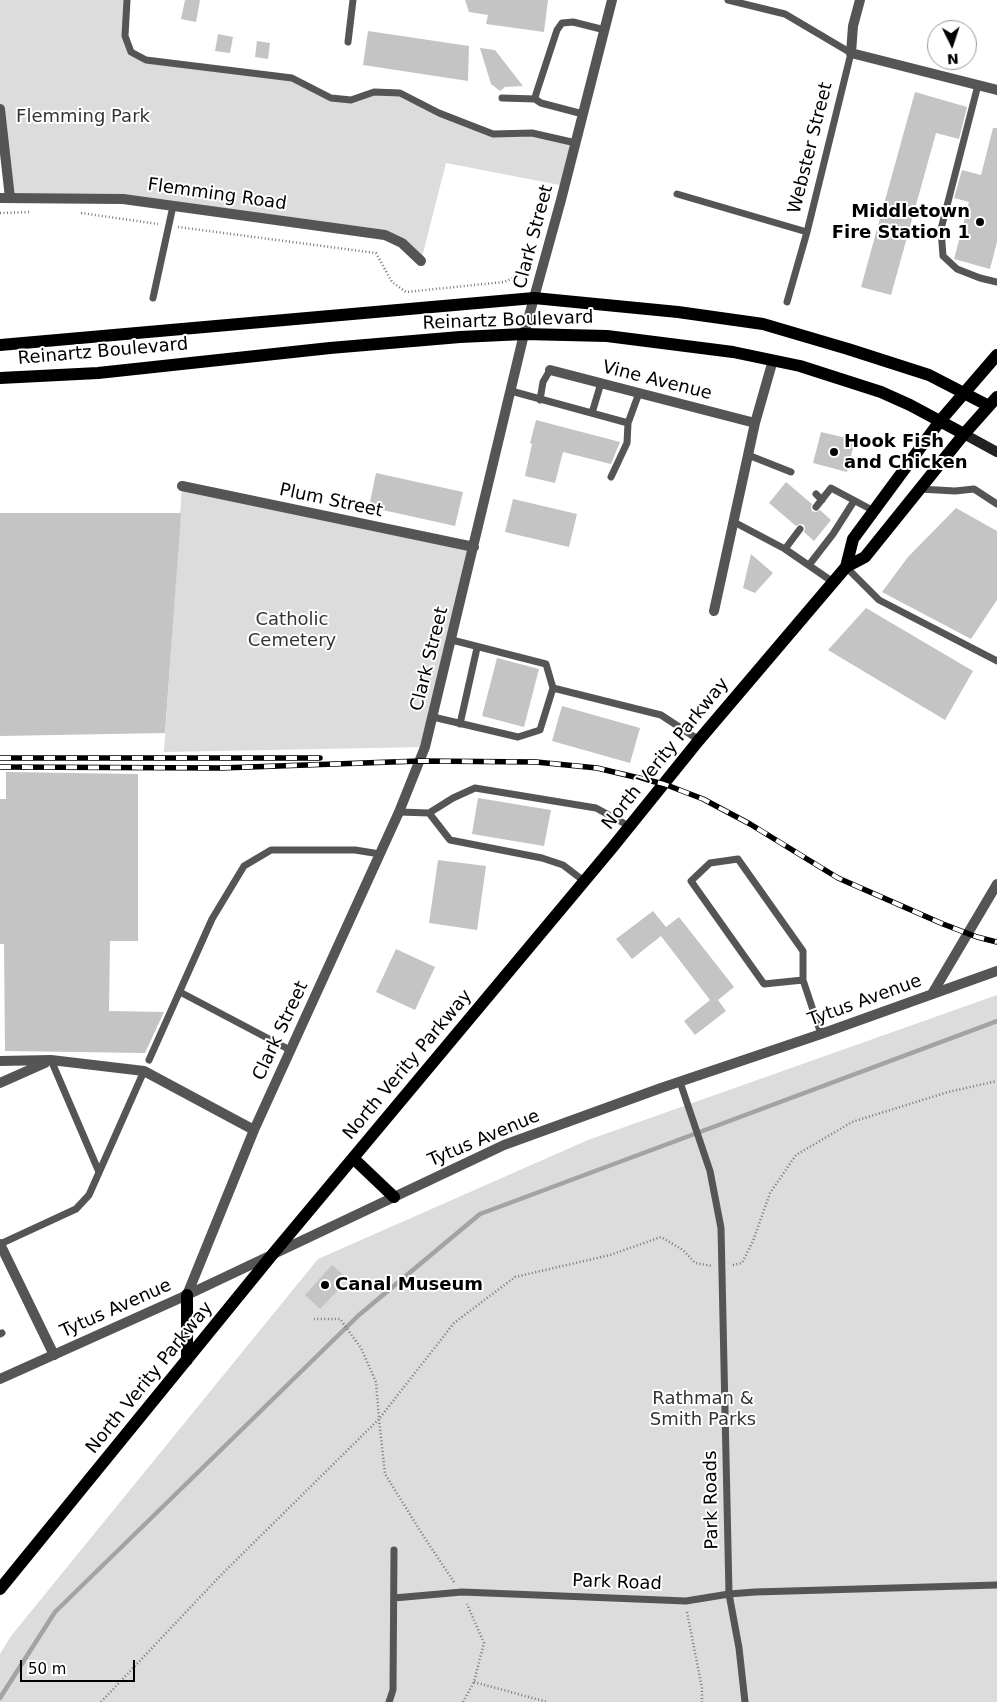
<!DOCTYPE html>
<html>
<head>
<meta charset="utf-8">
<style>
	body { margin:0 }
	#map { position:relative; width:997px; height:1702px; overflow:hidden; background:#fff; font-family:"DejaVu Sans",sans-serif }
	canvas { display:block }
	.north { position:absolute; left:927px; top:20px; width:50px; height:50px; box-sizing:border-box; background:#fff; border:1px solid #999; border-radius:50%; rotate:176deg; font-size:14px; font-weight:700; line-height:20px; text-align:center; color:#000 }
	.north::after { content:''; display:block; margin:auto; width:18px; height:22px; background:#000; clip-path:polygon(50% 0,100% 100%,50% 72%,0 100%) }
	.scale { position:absolute; left:20px; top:1660px; width:115px; height:22px; box-sizing:border-box; border:2px solid #000; border-top:0; padding-left:6px; font-size:15px; line-height:18px; white-space:nowrap; color:#000; -webkit-text-stroke:4px #fff; paint-order:stroke }
</style>
</head>
<body>
<div id="map">
<canvas width="997" height="1702"></canvas>
<div class="north">N</div>
<div class="scale">50 m</div>
</div>
<script>
const ctx = document.querySelector('canvas').getContext('2d');
ctx.lineJoin = 'round';
function fill(path, color) { ctx.fillStyle = color; ctx.fill(path, 'evenodd'); }
const poly = rows => new Path2D(rows.map(r => 'M' + r).join(''));
function strokePath(path, color, width, dash) { ctx.strokeStyle = color; ctx.lineWidth = width; ctx.lineCap = dash ? 'butt' : 'round'; ctx.setLineDash(dash || []); ctx.stroke(path); }
function drawText(font, color, halo, rows, align = 'center') {
  ctx.font = font + ' "DejaVu Sans",sans-serif'; ctx.lineWidth = 4; ctx.setLineDash([]); ctx.textBaseline = 'middle'; ctx.strokeStyle = halo; ctx.fillStyle = color; for (const [text, x, y, turn = 0] of rows) {
    ctx.save(); ctx.translate(x, y); ctx.rotate((+turn || 0) * Math.PI / 180); ctx.textAlign = isNaN(turn) ? turn : align; if (halo) ctx.strokeText(text, 0, 0); ctx.fillText(text, 0, 0); ctx.restore();
  }
}
const green = poly([
	[0,0,127,0,125,36,131,52,146,60,292,78,331,98,351,100,374,92,400,93,493,134,532,133,576,143,565,186,446,163,421,261,402,243,123,199,10,198,0,109],
	[182,486,474,547,425,747,164,752],
	[997,995,997,1702,0,1702,0,1654,11,1636,318,1259,588,1140]
]);
const stream = poly([
	[0,1698,55,1612,359,1315,480,1214,997,1021]
]);
const building = poly([
	[185,0,200,0,196,22,181,19],
	[465,0,548,0,544,32,486,24,488,15,469,12],
	[368,31,469,46,468,81,363,65],
	[218,34,233,37,230,53,215,51],
	[257,41,270,43,268,59,255,57],
	[480,48,495,50,523,86,505,87,500,91,491,84],
	[915,92,967,107,959,139,936,133,891,295,861,287],
	[993,128,997,128,997,242,990,269,954,259,969,202,954,198,962,170,981,175],
	[536,420,620,442,611,464,563,452,555,483,525,476,532,444,530,443],
	[821,432,855,440,847,472,813,463],
	[376,473,463,492,455,526,369,507],
	[786,482,812,504,811,507,812,511,816,512,820,510,831,520,814,541,804,532,805,529,804,525,800,524,796,526,769,503],
	[513,499,577,514,569,547,505,532],
	[956,508,997,531,997,600,971,639,882,592,908,557],
	[0,513,181,513,165,733,0,736],
	[751,554,773,573,755,593,743,588],
	[866,608,973,671,945,720,828,650],
	[497,658,539,669,524,727,482,716],
	[562,706,640,728,630,763,552,741],
	[6,772,138,774,138,941,110,941,109,1011,164,1012,145,1053,5,1051,4,944,0,944,0,799,6,799],
	[478,798,551,810,544,846,472,834],
	[438,860,486,866,477,930,429,923],
	[653,911,666,927,679,917,734,987,718,1000,726,1011,695,1035,684,1021,710,1000,661,936,632,959,616,939],
	[396,949,435,967,415,1010,376,992],
	[332,1265,343,1275,335,1283,340,1288,320,1309,305,1295]
]);
const path = poly([
	[0,213,31,212],
	[81,213,158,224],
	[178,227,376,253,392,282,406,292,504,282,513,278,519,271],
	[733,1265,742,1263,753,1241,770,1193,796,1155,852,1122,948,1092,997,1081],
	[454,1582,424,1537,385,1474,379,1419,454,1323,515,1277,610,1255,661,1237,683,1250,695,1263,712,1266],
	[687,1612,702,1688,702,1702],
	[474,1682,547,1702],
	[101,1702,220,1576,379,1419,376,1382,361,1348,340,1319,314,1319],
	[463,1702,474,1682,484,1643,467,1604]
]);
const service = poly([
	[127,0,125,36,131,52,146,60,292,78,331,98,351,100,374,92,400,93,439,113,493,134,532,133,576,143],
	[728,0,785,14,851,53,807,232,787,302],
	[348,42,353,0],
	[978,85,941,229,943,256,957,269,980,278,997,282],
	[502,98,535,99],
	[583,114,541,103,535,99,536,94,557,30,562,23,573,22,605,30],
	[677,194,807,232],
	[153,298,173,206],
	[511,391,628,423,627,443,611,477],
	[540,400,543,382,550,370],
	[592,413,601,383],
	[628,423,639,393],
	[748,455,791,472],
	[919,489,955,491,974,489,997,504],
	[816,494,822,500],
	[816,507,831,488,874,511],
	[734,522,785,549],
	[800,529,785,549,833,582],
	[809,565,833,534,854,501],
	[846,567,879,600,997,661],
	[452,640,546,664,553,688,661,715,699,740],
	[433,717,518,737,540,730,553,688],
	[460,724,477,648],
	[399,812,429,813,453,798,475,788,596,808,629,826],
	[429,813,450,840,542,858,563,865,584,881],
	[803,980,764,984,691,881,710,863,738,859,803,951,803,980,821,1034],
	[180,992,290,1050],
	[51,1060,99,1172],
	[149,1060,212,919,244,866,271,850,355,850,380,854],
	[680,1082,710,1171,721,1228,729,1594,739,1648,745,1702],
	[0,1244,76,1209,89,1195,144,1071],
	[0,1334,2,1333],
	[394,1598,462,1592,686,1601,729,1594,755,1592,997,1585],
	[389,1702,393,1690,394,1550]
]);
const minor = poly([
	[860,0,853,26,851,53,997,90],
	[0,109,10,198],
	[0,198,123,199,385,235,402,243,421,261],
	[550,370,755,423],
	[182,486,474,547],
	[714,611,755,423,773,360],
	[932,994,997,884],
	[0,1061,51,1060,144,1071,254,1130],
	[0,1083,45,1063],
	[0,1244,54,1355],
	[187,1295,254,1130,399,812,425,747,524,334,561,200,612,0]
]);
const tertiary = poly([
	[0,1379,187,1295,504,1145,661,1088,821,1034,997,971]
]);
const secondary = poly([
	[964,434,997,452]
]);
const primary = poly([
	[0,345,534,298,678,312,763,324,848,349,929,375,989,406],
	[0,378,98,373,330,348,460,337,524,334,607,336,733,352,800,366,881,392,910,405,964,434],
	[846,567,853,539,940,421,997,355],
	[353,1158,394,1197],
	[187,1360,187,1295],
	[0,1589,272,1255,612,848,699,740,846,567,865,557,964,434,997,397]
]);
const rail = poly([
	[0,758,320,758],
	[0,767,221,768,420,761,536,762,597,768,664,784,703,799,750,824,838,878,943,924,977,937,997,942]
]);
const markers = [
	[980,222,5,"#000"],
	[834,452,5,"#000"],
	[325,1285,5,"#000"]
];
const parkNames = [
	["Flemming Park",83,117],
	["Catholic",292,620],
	["Cemetery",292,641],
	["Rathman &",703,1399],
	["Smith Parks",703,1420]
];
const streetNames = [
	["Webster Street",811,148,-76],
	["Flemming Road",217,195,8],
	["Clark Street",534,237,-75],
	["Reinartz Boulevard",508,321,-2],
	["Reinartz Boulevard",103,352,-5],
	["Vine Avenue",657,381,14],
	["Plum Street",331,501,12],
	["Clark Street",430,659,-76],
	["North Verity Parkway",666,754,-51],
	["Tytus Avenue",865,1001,-20],
	["Clark Street",281,1031,-65],
	["North Verity Parkway",408,1065,-50],
	["Tytus Avenue",484,1139,-23],
	["Tytus Avenue",116,1309,-24],
	["North Verity Parkway",150,1378,-51],
	["Park Roads",712,1500,-91],
	["Park Road",617,1583,2]
];
const poiNames = [
	["Middletown",970,212,"right"],
	["Fire Station 1",970,233,"right"],
	["Hook Fish",844,442],
	["and Chicken",844,463],
	["Canal Museum",335,1285]
];
fill(green, '#dcdcdc');
strokePath(stream, '#a3a3a3', 4.5);
fill(building, '#c4c4c4');
strokePath(path, '#777', 2.5, [1, 2.5]);
strokePath(service, '#555', 7);
strokePath(minor, '#555', 10);
strokePath(tertiary, '#555', 10);
strokePath(secondary, '#222', 10);
strokePath(primary, '#000', 12);
strokePath(rail, '#000', 5.5);
strokePath(rail, '#fff', 4, [11]);
for (const [x, y, r, color] of markers) { const dot = new Path2D(); dot.arc(x, y, r, 0, 2 * Math.PI); ctx.fillStyle = color; ctx.fill(dot); strokePath(dot, '#fff', 2); }
drawText('18px', '#333', '#fff', parkNames);
drawText('18px', '#000', '#fff', streetNames);
drawText('bold 18px', '#000', '#fff', poiNames, 'left');
</script>
</body>
</html>
